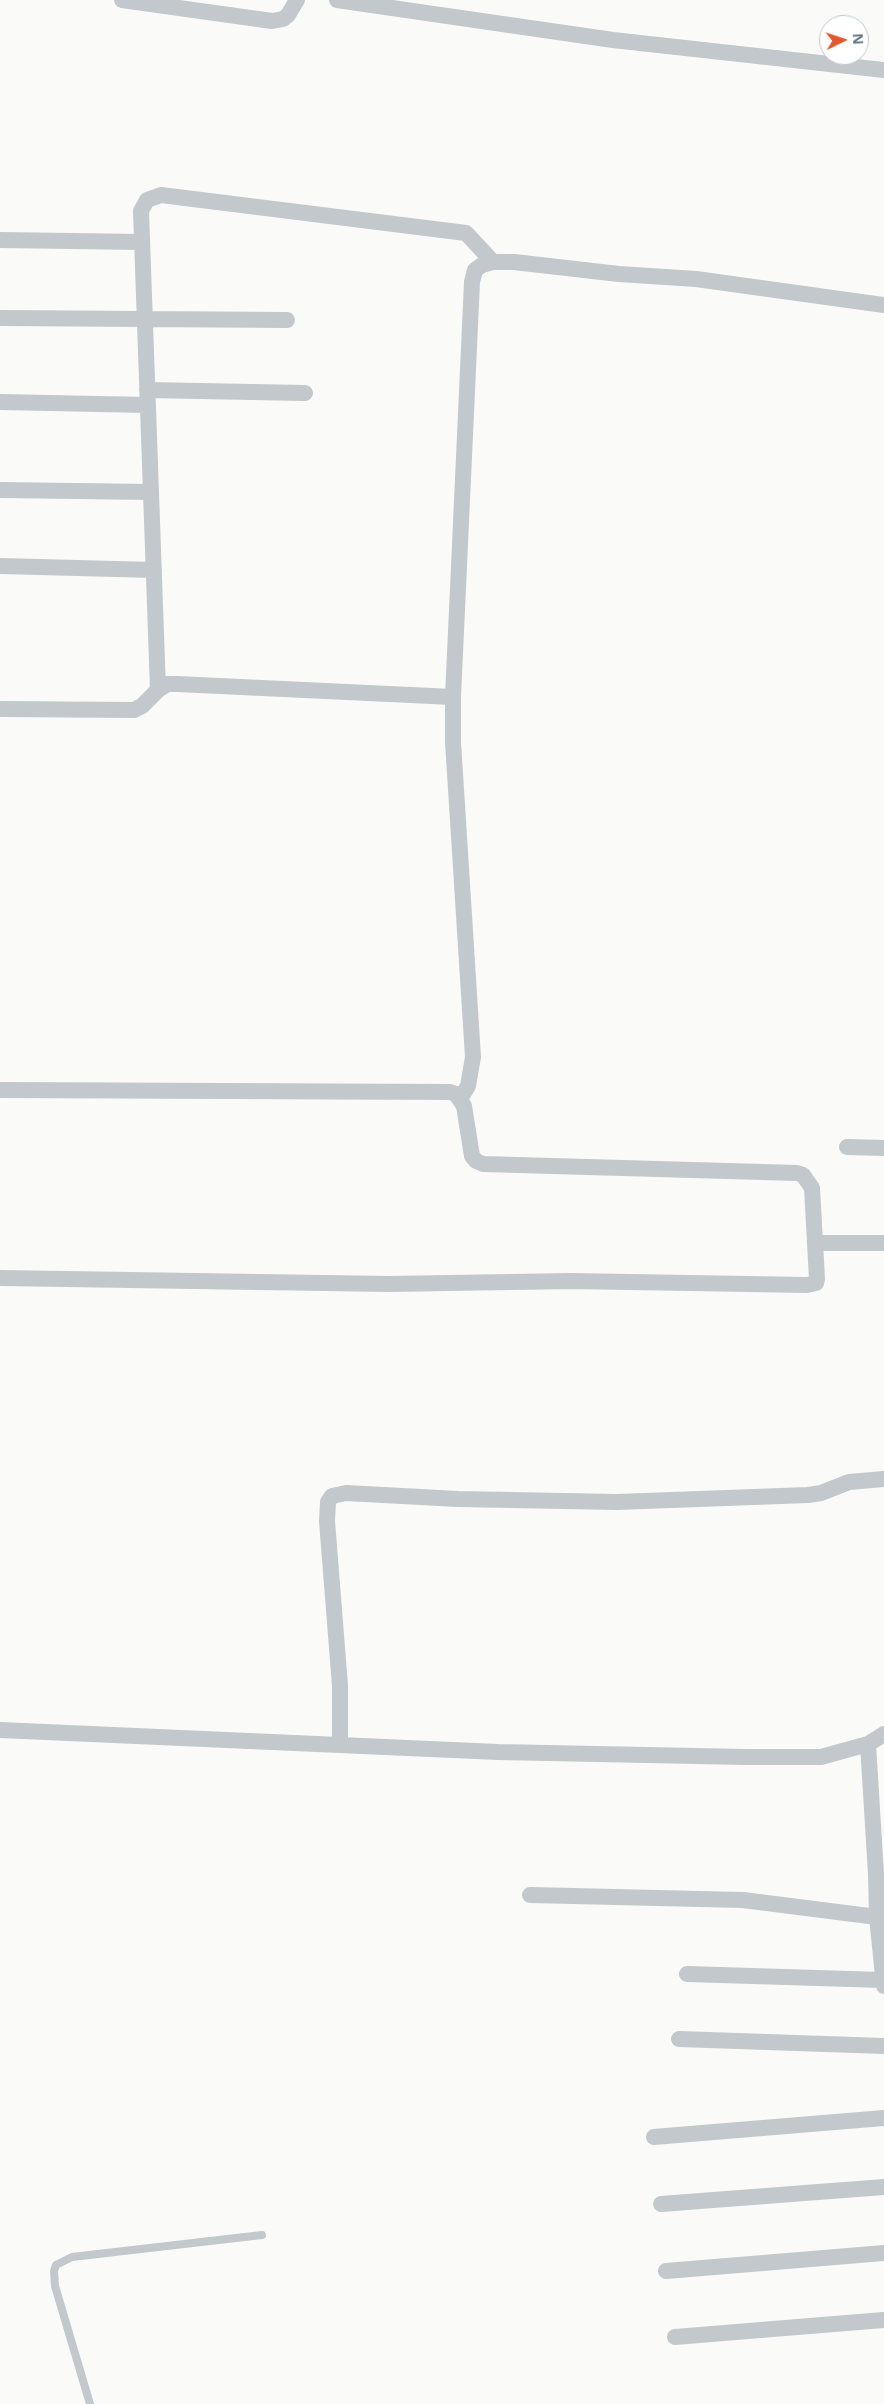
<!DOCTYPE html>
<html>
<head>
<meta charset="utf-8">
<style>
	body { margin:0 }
	#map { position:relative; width:884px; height:2404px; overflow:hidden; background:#fafaf8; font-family:"Open Sans",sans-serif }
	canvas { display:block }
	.north { position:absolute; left:819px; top:15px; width:50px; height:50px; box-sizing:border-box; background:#fff; border:1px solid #c1c8cd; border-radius:50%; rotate:86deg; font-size:14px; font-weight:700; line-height:20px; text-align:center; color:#657683 }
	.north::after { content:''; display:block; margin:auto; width:18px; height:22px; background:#e4572e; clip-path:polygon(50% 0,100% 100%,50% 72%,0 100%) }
</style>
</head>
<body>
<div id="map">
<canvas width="884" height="2404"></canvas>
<div class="north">N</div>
</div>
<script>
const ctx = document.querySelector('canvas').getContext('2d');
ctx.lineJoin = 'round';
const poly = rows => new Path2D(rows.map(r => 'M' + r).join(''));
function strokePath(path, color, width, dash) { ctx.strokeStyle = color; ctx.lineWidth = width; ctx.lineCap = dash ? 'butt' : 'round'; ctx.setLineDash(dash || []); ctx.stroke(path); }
const lane = poly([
	[90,2404,55,2286,54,2271,56,2265,72,2257,262,2235]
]);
const street = poly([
	[122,0,272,21,283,19,288,15,297,0],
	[337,0,613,40,884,70],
	[0,240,142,242],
	[0,318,287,320],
	[147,390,305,393],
	[0,402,148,405],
	[0,490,151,492],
	[0,566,154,570],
	[158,690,141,211,147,200,161,195,466,233,493,262],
	[0,709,134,710,142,706,158,690,167,684,177,684,453,697],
	[0,1090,450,1092,456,1094,464,1106,472,1156,476,1161,483,1164,797,1173,803,1175,812,1188,817,1279,816,1283,807,1285,571,1281,389,1284,0,1278],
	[460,1099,468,1086,473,1057,453,742,453,697,472,282,475,270,482,265,493,262,514,262,619,274,696,279,884,305],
	[847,1147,884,1148],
	[816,1243,884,1243],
	[0,1730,498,1752,746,1757,821,1757,868,1744,884,1734],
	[868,1744,876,1874,877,1917,884,1986],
	[340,1745,340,1686,327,1521,328,1502,332,1496,346,1493,458,1499,617,1502,808,1495,821,1493,849,1482,884,1479],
	[530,1895,743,1900,877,1917],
	[687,1974,883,1980],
	[679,2039,884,2046],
	[654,2137,884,2118],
	[661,2204,884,2187],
	[666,2271,884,2253],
	[675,2337,884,2320]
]);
strokePath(lane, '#c3c8cc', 8);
strokePath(street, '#c3c8cc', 16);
</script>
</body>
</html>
